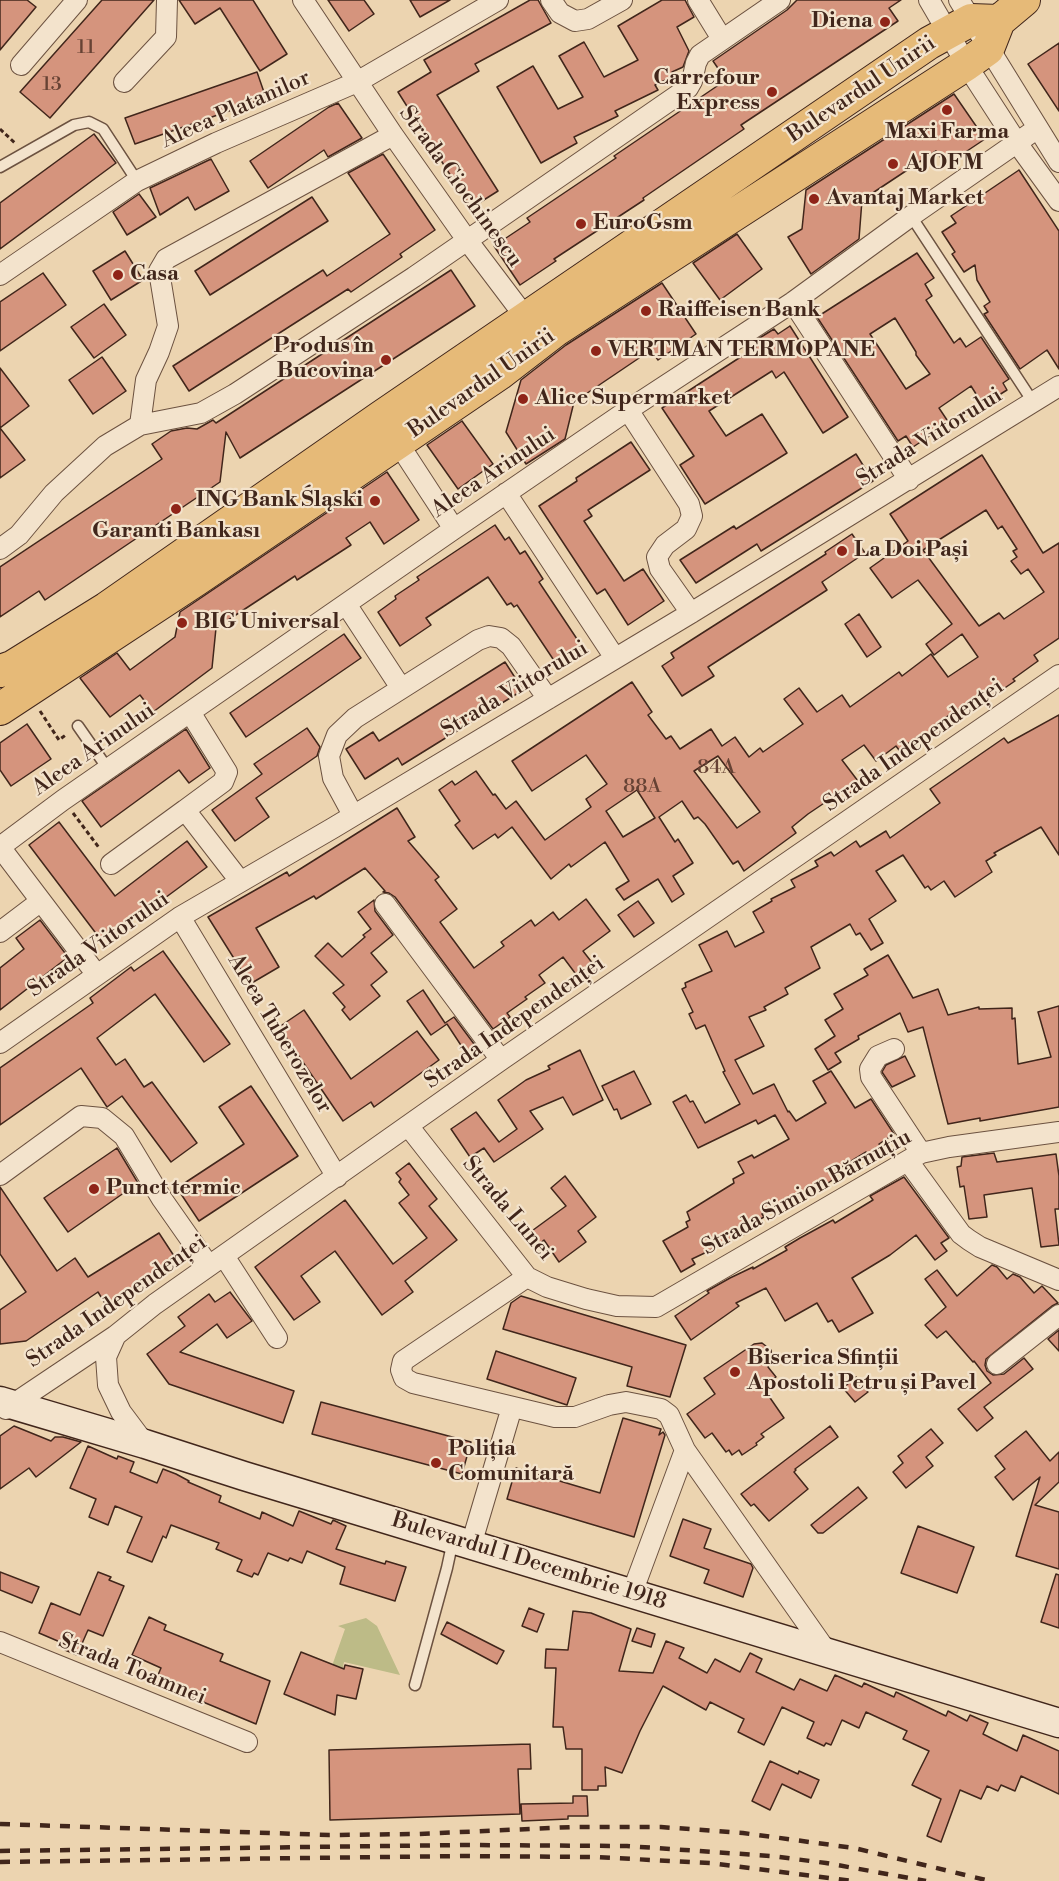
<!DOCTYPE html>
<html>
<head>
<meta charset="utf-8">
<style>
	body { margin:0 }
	canvas { display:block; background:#ecd4b0 }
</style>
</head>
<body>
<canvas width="1059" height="1881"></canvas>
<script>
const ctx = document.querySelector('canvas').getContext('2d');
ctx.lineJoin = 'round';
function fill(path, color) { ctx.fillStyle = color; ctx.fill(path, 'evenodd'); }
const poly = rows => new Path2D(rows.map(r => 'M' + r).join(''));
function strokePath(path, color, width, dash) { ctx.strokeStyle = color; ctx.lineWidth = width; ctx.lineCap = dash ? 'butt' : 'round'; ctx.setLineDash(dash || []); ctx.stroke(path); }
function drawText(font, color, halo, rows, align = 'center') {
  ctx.font = font + ' "Libre Bodoni",serif'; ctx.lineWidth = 4.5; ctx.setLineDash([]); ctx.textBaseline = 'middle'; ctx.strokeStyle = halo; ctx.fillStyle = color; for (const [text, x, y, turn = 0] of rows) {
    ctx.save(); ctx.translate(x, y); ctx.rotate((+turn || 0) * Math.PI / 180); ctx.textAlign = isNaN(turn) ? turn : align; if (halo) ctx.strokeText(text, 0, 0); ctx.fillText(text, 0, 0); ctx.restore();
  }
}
const green = poly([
	[366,1618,377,1626,400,1675,344,1662,340,1681,321,1697,345,1629,338,1626]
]);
const building = poly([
	[0,0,27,0,36,7,0,50,0,0],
	[102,0,154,0,50,118,20,92,102,0],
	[179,0,253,0,287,54,260,71,220,8,195,24,179,0],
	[328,0,364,0,374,14,349,31,328,0],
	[410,0,450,0,420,17,410,0],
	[530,0,538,0,551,23,475,64,479,71,437,95,498,191,471,208,398,92,431,72,424,60,530,0],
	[662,0,685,0,694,17,677,27,689,51,683,67,672,72,674,76,655,85,658,90,615,111,618,116,574,137,577,143,541,163,497,87,533,66,558,109,583,97,559,56,584,42,604,77,638,60,618,26,662,0],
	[797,0,901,0,889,8,898,21,741,125,744,129,643,198,644,200,554,259,556,261,520,285,494,246,530,222,527,218,616,158,614,156,726,80,713,61,787,10,797,0],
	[1059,43,1059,111,1028,64,1059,43],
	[257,72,266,98,135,144,125,118,257,72],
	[954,94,985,139,946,165,936,151,862,200,859,239,811,274,788,237,802,229,806,190,954,94],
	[338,103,362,138,328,157,324,150,268,188,250,161,329,107,338,103],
	[94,134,116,163,0,249,0,203,94,134],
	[383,154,435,230,400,254,402,257,351,292,348,289,189,391,173,366,323,270,327,276,390,234,348,173,383,154],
	[211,159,229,191,195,210,188,197,160,215,150,188,211,159],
	[1019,170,1059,231,1059,369,1047,350,1020,369,984,314,988,312,984,306,990,302,977,280,975,265,964,272,952,254,955,252,942,232,956,223,951,216,1019,170],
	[139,194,156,217,127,235,113,212,139,194],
	[312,197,328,221,210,295,195,271,312,197],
	[737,234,762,269,720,300,693,263,737,234],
	[125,251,143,280,111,300,93,271,125,251],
	[917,253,934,278,925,284,932,296,926,300,954,343,960,338,966,347,981,337,1009,379,1003,383,1007,390,983,405,971,386,939,408,949,423,913,447,906,436,898,441,817,317,917,253],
	[895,318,916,352,916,355,930,374,906,389,870,334,895,318],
	[451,270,475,306,240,458,226,432,220,482,45,600,39,591,0,617,0,567,162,459,152,444,171,431,187,428,197,429,213,420,216,423,451,270],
	[43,273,66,305,0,351,0,302,43,273],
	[662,283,696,334,658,360,651,350,574,402,565,439,526,464,506,432,521,380,566,345,662,283],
	[104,304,126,335,94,358,71,327,104,304],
	[790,326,848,417,823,433,784,372,776,378,772,371,709,411,726,436,762,414,787,453,705,504,680,465,694,456,662,408,756,347,753,342,774,329,778,334,790,326],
	[102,357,126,391,93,414,69,380,102,357],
	[0,368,29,406,0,428,25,460,0,478,0,368],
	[462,421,493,464,458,489,427,445,462,421],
	[631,442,650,470,588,510,592,516,584,521,624,581,643,569,664,601,628,625,605,589,597,594,539,506,577,481,576,478,631,442],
	[856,454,873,481,761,551,757,544,696,583,680,560,734,526,736,529,856,454],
	[982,455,1043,553,1059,543,1059,638,1034,655,1038,661,1013,679,1015,681,990,698,985,692,936,724,941,732,929,739,924,732,899,750,896,746,876,761,864,745,842,760,861,785,849,794,845,789,808,814,792,827,796,833,744,871,738,861,733,864,705,824,698,817,694,819,682,801,659,817,675,842,678,839,693,863,673,876,684,894,672,902,658,879,624,900,616,889,629,881,605,842,571,867,569,864,551,879,512,827,498,838,495,834,473,849,455,825,460,821,439,790,452,781,455,785,476,771,493,795,495,794,506,809,516,801,545,840,591,807,586,799,607,784,586,755,532,791,512,761,632,682,652,712,648,715,666,739,671,736,680,749,711,729,722,746,735,737,749,757,760,748,763,752,803,724,784,699,799,688,817,712,842,695,850,707,899,672,902,676,931,654,948,677,978,657,962,634,934,655,926,644,952,624,918,580,892,598,870,568,908,541,890,514,982,455],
	[986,510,998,529,1002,526,1017,549,1013,551,1017,557,1011,561,1021,574,1028,569,1044,592,1004,619,999,613,979,626,923,550,986,510],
	[718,756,760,812,737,828,694,771,718,756],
	[637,790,655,818,623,837,606,811,637,790],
	[387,472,419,520,384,544,370,522,346,538,351,545,297,580,295,576,216,628,212,668,153,712,140,695,110,717,80,678,117,653,130,670,175,637,180,612,387,472],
	[495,525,505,540,509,537,520,554,525,551,543,579,539,582,583,648,557,665,517,605,514,607,511,603,507,605,488,577,426,618,431,625,400,646,378,612,396,599,395,596,419,580,417,577,495,525],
	[852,534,865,553,822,582,827,590,708,667,714,676,682,696,662,666,674,658,671,653,826,554,825,552,852,534],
	[859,614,881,647,867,657,845,624,859,614],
	[344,634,361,658,246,737,230,713,344,634],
	[505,662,523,690,402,765,398,758,365,779,346,749,373,732,379,741,505,662],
	[1059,715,1059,855,1041,827,994,853,996,855,986,861,992,872,955,897,944,881,931,890,928,886,925,888,903,855,876,871,896,901,869,919,883,943,871,950,860,933,856,935,850,924,811,947,820,968,785,988,788,994,764,1007,766,1010,749,1017,764,1046,735,1060,753,1094,774,1084,788,1112,789,1111,796,1121,826,1103,813,1081,831,1071,855,1108,871,1099,894,1134,879,1144,882,1148,869,1157,866,1152,830,1174,834,1179,819,1189,820,1191,791,1207,787,1200,762,1214,764,1217,746,1227,749,1232,692,1259,695,1264,681,1272,663,1241,688,1227,686,1222,690,1220,687,1212,734,1183,733,1179,744,1173,738,1162,752,1155,754,1158,789,1139,775,1115,758,1124,756,1120,698,1148,673,1102,686,1095,690,1102,693,1101,705,1123,740,1104,723,1072,725,1071,705,1025,696,1029,689,1014,693,1012,682,989,686,987,685,983,712,971,699,945,727,931,735,947,764,932,753,912,772,901,771,899,795,887,791,880,818,866,815,861,831,852,834,856,856,841,860,847,886,831,890,838,940,803,930,789,1004,738,1008,743,1059,715],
	[27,724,51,759,11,786,0,770,0,743,27,724],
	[307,728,320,747,317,756,256,798,269,817,235,841,212,810,262,774,254,764,307,728],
	[186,729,210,768,189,783,179,770,101,827,82,801,186,729],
	[397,808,415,837,408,841,439,877,435,880,457,909,440,922,474,968,504,946,501,942,531,920,535,926,553,912,559,920,586,899,610,931,583,951,597,969,581,981,563,957,539,975,545,983,525,997,527,999,507,1013,510,1017,493,1029,395,897,389,893,383,892,385,891,365,868,316,899,314,896,256,928,279,967,250,984,208,917,287,872,289,876,397,808],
	[59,822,115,896,187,841,207,867,139,917,136,913,101,940,29,845,59,822],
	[374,900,375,911,393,935,371,953,387,972,371,985,380,996,350,1020,342,1010,345,1007,333,993,344,985,315,956,328,943,342,957,365,937,363,935,371,929,358,912,374,900],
	[638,901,654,923,634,937,618,915,638,901],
	[40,920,68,957,0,1010,0,968,24,949,16,938,40,920],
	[163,951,230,1044,204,1062,155,994,97,1038,116,1065,125,1059,144,1087,152,1082,197,1143,171,1162,122,1096,107,1107,81,1068,0,1125,0,1068,93,1003,90,998,131,967,134,971,163,951],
	[888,955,913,998,938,989,948,1015,979,1007,979,1009,1012,1008,1012,1019,1015,1018,1018,1064,1051,1057,1038,1012,1059,1006,1059,1107,980,1121,980,1118,948,1124,923,1027,908,1032,900,1013,858,1036,859,1039,835,1053,841,1062,828,1070,815,1049,835,1036,825,1020,843,1009,834,994,868,975,864,969,888,955],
	[423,990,445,1023,454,1017,480,1052,470,1059,447,1024,431,1035,407,1001,423,990],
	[304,1010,351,1079,417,1031,439,1060,374,1107,371,1102,343,1121,279,1027,304,1010],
	[580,1050,603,1100,573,1115,563,1097,530,1111,543,1129,494,1162,484,1148,470,1157,451,1129,476,1112,499,1142,517,1129,498,1100,526,1080,550,1069,548,1066,580,1050],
	[905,1056,915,1076,892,1087,882,1072,886,1065,905,1056],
	[634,1071,651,1104,621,1119,617,1109,614,1110,602,1086,634,1071],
	[251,1086,298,1156,199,1221,177,1188,244,1144,219,1107,251,1086],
	[117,1148,138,1183,68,1232,44,1198,117,1148],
	[994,1153,997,1162,1056,1154,1059,1176,1059,1209,1055,1209,1059,1245,1041,1247,1032,1188,984,1195,987,1217,969,1219,964,1186,960,1187,957,1167,961,1166,962,1157,994,1153],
	[409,1163,437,1199,429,1206,457,1240,405,1281,413,1292,382,1315,335,1251,301,1276,320,1302,294,1320,255,1267,345,1200,393,1264,427,1238,399,1203,409,1195,399,1182,401,1179,396,1173,409,1163],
	[565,1176,596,1217,578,1231,586,1242,559,1262,544,1240,538,1245,529,1233,566,1206,551,1188,565,1176],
	[904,1177,949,1238,941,1243,947,1251,935,1260,916,1235,890,1255,852,1278,873,1313,839,1332,832,1320,828,1322,817,1303,785,1321,766,1288,736,1303,739,1306,691,1340,675,1316,709,1293,707,1291,730,1278,753,1267,753,1269,787,1250,785,1247,800,1238,833,1220,835,1223,873,1200,870,1196,904,1177],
	[0,1187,57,1271,75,1258,88,1277,159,1233,176,1259,106,1305,98,1292,26,1341,0,1344,0,1310,26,1292,0,1254,0,1187],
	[992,1265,997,1267,1007,1279,1013,1274,1020,1277,1034,1293,1042,1286,1058,1303,1052,1306,986,1359,985,1365,987,1371,993,1375,1004,1374,1024,1358,1033,1369,984,1407,993,1418,977,1431,958,1409,991,1383,974,1361,973,1362,946,1331,937,1338,925,1325,946,1307,925,1279,937,1270,957,1296,992,1265],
	[230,1292,252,1321,227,1338,217,1324,180,1352,294,1391,283,1423,169,1384,147,1354,185,1326,178,1317,209,1294,215,1302,230,1292],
	[521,1296,686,1345,670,1397,627,1386,632,1367,503,1329,511,1303,521,1296],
	[1059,1330,1059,1351,1048,1339,1059,1330],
	[762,1343,771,1350,772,1359,768,1367,776,1377,767,1383,771,1389,766,1392,784,1418,761,1434,764,1437,756,1443,757,1445,742,1455,739,1450,732,1455,729,1450,726,1452,712,1433,705,1438,687,1414,715,1394,704,1378,754,1344,762,1343],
	[496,1351,576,1378,567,1405,487,1379,496,1351],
	[856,1377,868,1392,855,1402,843,1388,856,1377],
	[321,1402,471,1442,462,1474,312,1434,321,1402],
	[623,1418,661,1429,659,1435,663,1432,665,1435,634,1537,507,1499,516,1468,600,1493,623,1418],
	[14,1426,51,1441,55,1437,63,1437,81,1442,36,1477,29,1468,0,1489,0,1436,14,1426],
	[830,1426,838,1437,795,1469,796,1470,794,1472,808,1489,769,1521,754,1504,751,1506,741,1494,830,1426],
	[931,1429,943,1443,926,1457,933,1466,906,1488,893,1472,903,1463,898,1456,931,1429],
	[1026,1431,1050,1461,1059,1452,1059,1482,1035,1505,1059,1512,1059,1569,1016,1556,1040,1477,1013,1500,995,1477,1005,1469,995,1456,1026,1431],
	[88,1446,117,1459,118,1456,134,1462,130,1472,157,1483,163,1469,176,1474,189,1481,188,1482,221,1496,219,1502,260,1519,262,1512,293,1526,299,1511,331,1524,333,1520,346,1526,336,1549,385,1564,386,1561,406,1567,395,1601,340,1584,345,1567,307,1551,302,1563,290,1558,288,1561,268,1553,258,1575,254,1573,252,1577,237,1571,242,1560,216,1549,219,1543,171,1525,166,1538,163,1536,152,1562,127,1552,142,1517,115,1506,108,1525,89,1517,96,1499,70,1488,88,1446],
	[858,1487,867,1498,823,1533,818,1533,811,1525,858,1487],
	[683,1519,711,1529,704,1548,751,1564,753,1568,743,1597,704,1583,709,1570,670,1556,683,1519],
	[918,1526,974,1547,957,1593,901,1573,918,1526],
	[0,1572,39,1587,32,1603,0,1590,0,1572],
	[98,1572,111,1577,109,1580,124,1586,103,1636,88,1630,77,1655,65,1650,67,1645,39,1633,51,1603,80,1615,98,1572],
	[1056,1574,1059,1575,1059,1628,1041,1622,1056,1574],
	[529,1608,544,1614,537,1632,522,1626,529,1608],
	[573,1611,591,1613,631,1629,619,1671,653,1673,666,1641,684,1648,679,1658,707,1673,715,1659,740,1672,750,1653,762,1659,756,1672,794,1690,800,1679,827,1691,835,1675,862,1687,864,1683,894,1697,896,1692,946,1716,948,1711,967,1721,970,1715,988,1723,983,1734,1017,1751,1023,1735,1059,1751,1059,1794,1021,1776,1015,1791,1001,1785,998,1791,987,1786,981,1799,960,1790,941,1842,927,1836,941,1799,912,1785,929,1751,903,1739,907,1731,866,1712,859,1728,842,1720,831,1745,826,1743,824,1746,807,1738,814,1722,782,1707,764,1745,738,1732,744,1719,710,1702,706,1710,663,1686,640,1731,622,1773,605,1767,606,1786,598,1786,598,1790,582,1790,582,1749,566,1749,563,1727,553,1727,556,1668,545,1668,546,1649,568,1650,573,1611],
	[149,1617,166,1625,164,1630,223,1654,220,1661,270,1681,256,1724,155,1682,161,1668,132,1655,149,1617],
	[447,1622,504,1651,497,1664,441,1634,447,1622],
	[637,1628,655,1634,651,1647,632,1641,637,1628],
	[301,1652,344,1669,345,1665,363,1669,356,1699,337,1695,335,1715,284,1694,301,1652],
	[530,1744,531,1769,518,1769,520,1814,330,1820,329,1750,530,1744],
	[770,1761,798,1774,799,1771,819,1780,811,1798,782,1784,770,1810,752,1801,770,1761],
	[573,1796,587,1796,588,1816,568,1816,568,1819,522,1821,521,1804,573,1803,573,1796]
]);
const path = poly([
	[0,129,16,144],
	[40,711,59,740,67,734],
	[73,813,100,849]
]);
const service = poly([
	[0,167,74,125,89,122,103,129,137,181],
	[911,216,1033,402],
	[78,726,108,769],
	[415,1685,447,1568,453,1540]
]);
const minor = poly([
	[303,0,393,135,467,240,526,318],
	[551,0,560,13,575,21,588,19,622,0],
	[698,0,722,39],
	[929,0,971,72,1017,143,1059,201],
	[959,0,1059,162],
	[21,65,77,0],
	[124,82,166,37,167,0],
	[0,275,137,181,216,143,357,82,498,0],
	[793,302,909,480],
	[628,410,689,504,692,516,686,529,665,545,657,557,660,569,691,613],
	[140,425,146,380,159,352,168,326,159,271,166,259,393,135],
	[398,443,454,529],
	[506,493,615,658],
	[0,549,19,535,54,493,105,446,140,425,201,413,235,394,414,277,688,88,692,81,696,63,700,55,780,0],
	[346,604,401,688],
	[190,712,227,772,223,782,185,810,240,881],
	[353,815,333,778,329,756,337,735,355,718,478,640,489,636,501,638,511,646,548,699],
	[0,847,63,800,454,529,628,410,793,302,911,216,1038,128],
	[0,847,97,975],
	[111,864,185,810],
	[385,904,501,1060],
	[180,917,337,1177],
	[0,932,41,901],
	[0,1043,180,917,333,828,691,613,1059,386],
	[894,1049,878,1056,870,1069,871,1077,921,1153],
	[409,1127,527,1277,547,1287,586,1299,617,1306,656,1307,921,1153,949,1147,1059,1132],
	[908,1161,961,1234,969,1240,980,1247,1059,1280],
	[0,1175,81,1116,102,1118,124,1136,162,1199,209,1266],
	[224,1256,277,1338],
	[527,1277,403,1361,401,1370,404,1378,413,1383,555,1417,575,1417,609,1405,626,1402,661,1409,669,1415,685,1450,827,1652],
	[115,1337,106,1357,108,1385,121,1412,145,1444],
	[997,1364,1059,1315],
	[6,1409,115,1336,155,1304,501,1060,1059,675],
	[471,1545,512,1407],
	[632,1593,685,1450],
	[0,1642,247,1742]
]);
const secondary = poly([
	[0,1401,145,1444,244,1476,1059,1723]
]);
const primary = poly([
	[999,21,1024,0],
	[0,671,12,667,107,608,381,417,929,43,971,20,999,21,988,49,967,64,556,330,499,374,196,580,0,709]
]);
const rail = poly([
	[0,1824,329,1835,418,1834,573,1827,661,1827,743,1833,854,1848,990,1881],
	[0,1851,464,1845,627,1846,771,1856,826,1863,926,1881],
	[0,1862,462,1856,594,1857,710,1863,853,1881]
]);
const markers = [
	[885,22,6,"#8f2418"],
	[772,92,6,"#8f2418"],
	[947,110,6,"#8f2418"],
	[893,164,6,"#8f2418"],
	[814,199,6,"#8f2418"],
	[581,224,6,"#8f2418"],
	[118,275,6,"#8f2418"],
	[646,311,6,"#8f2418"],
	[596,351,6,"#8f2418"],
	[386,360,6,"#8f2418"],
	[523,399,6,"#8f2418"],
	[375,501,6,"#8f2418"],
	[176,509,6,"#8f2418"],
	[842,551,6,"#8f2418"],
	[182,623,6,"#8f2418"],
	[94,1189,6,"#8f2418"],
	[735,1372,6,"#8f2418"],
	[436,1463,6,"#8f2418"]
];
const numberNames = [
	["11",86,48],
	["13",52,85],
	["84A",716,768],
	["88A",642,787]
];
const poiNames = [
	["Diena",873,22,"right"],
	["Carrefour",760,79,"right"],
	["Express",760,104,"right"],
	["Maxi Farma",947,133,"center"],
	["AJOFM",905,164],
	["Avantaj Market",826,199],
	["EuroGsm",593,224],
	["Casa",130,275],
	["Raiffeisen Bank",658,311],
	["Produs în",374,347,"right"],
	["Bucovina",374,372,"right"],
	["VERTMAN TERMOPANE",608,351],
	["Alice Supermarket",535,399],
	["ING Bank Śląski",363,501,"right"],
	["Garanti Bankası",176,532,"center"],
	["La Doi Pași",854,551],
	["BIG Universal",194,623],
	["Punct termic",106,1189],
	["Biserica Sfinții",747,1359],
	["Apostoli Petru și Pavel",747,1384],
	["Poliția",448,1450],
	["Comunitară",448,1475]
];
const streetNames = [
	["Bulevardul Unirii",862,90,-34],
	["Aleea Platanilor",236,110,-24],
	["Strada Ciochinescu",460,187,54],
	["Bulevardul Unirii",482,384,-35],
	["Strada Viitorului",930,438,-32],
	["Aleea Arinului",494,473,-34],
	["Strada Viitorului",515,690,-31],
	["Strada Independenței",914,746,-35],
	["Aleea Arinului",94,750,-35],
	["Strada Viitorului",99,945,-35],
	["Strada Independenței",515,1023,-35],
	["Aleea Tuberozelor",279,1034,59],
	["Strada Simion Bărnuțiu",807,1193,-29],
	["Strada Lunei",507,1209,50],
	["Strada Independenței",117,1302,-35],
	["Bulevardul 1 Decembrie 1918",529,1562,17],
	["Strada Toamnei",132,1670,22]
];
fill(green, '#bdbb87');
fill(building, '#d5947d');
strokePath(building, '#41261b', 1.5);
strokePath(service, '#6c5240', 13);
strokePath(minor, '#6c5240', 22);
strokePath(secondary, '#41261b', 31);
strokePath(primary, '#41261b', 34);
strokePath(path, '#41261b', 3, [4.5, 3]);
strokePath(service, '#f3e3cc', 10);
strokePath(minor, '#f3e3cc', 20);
strokePath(secondary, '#f3e3cc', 28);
strokePath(primary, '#e6ba78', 32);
strokePath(rail, '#41261b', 4.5, [10, 10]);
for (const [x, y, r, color] of markers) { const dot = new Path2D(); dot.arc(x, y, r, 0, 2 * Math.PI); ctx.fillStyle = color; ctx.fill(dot); strokePath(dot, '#f3e3cc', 2); }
drawText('20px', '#664234', null, numberNames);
drawText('bold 22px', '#41261b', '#f3e3cc', poiNames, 'left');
drawText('22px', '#41261b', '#f3e3cc', streetNames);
</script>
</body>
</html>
